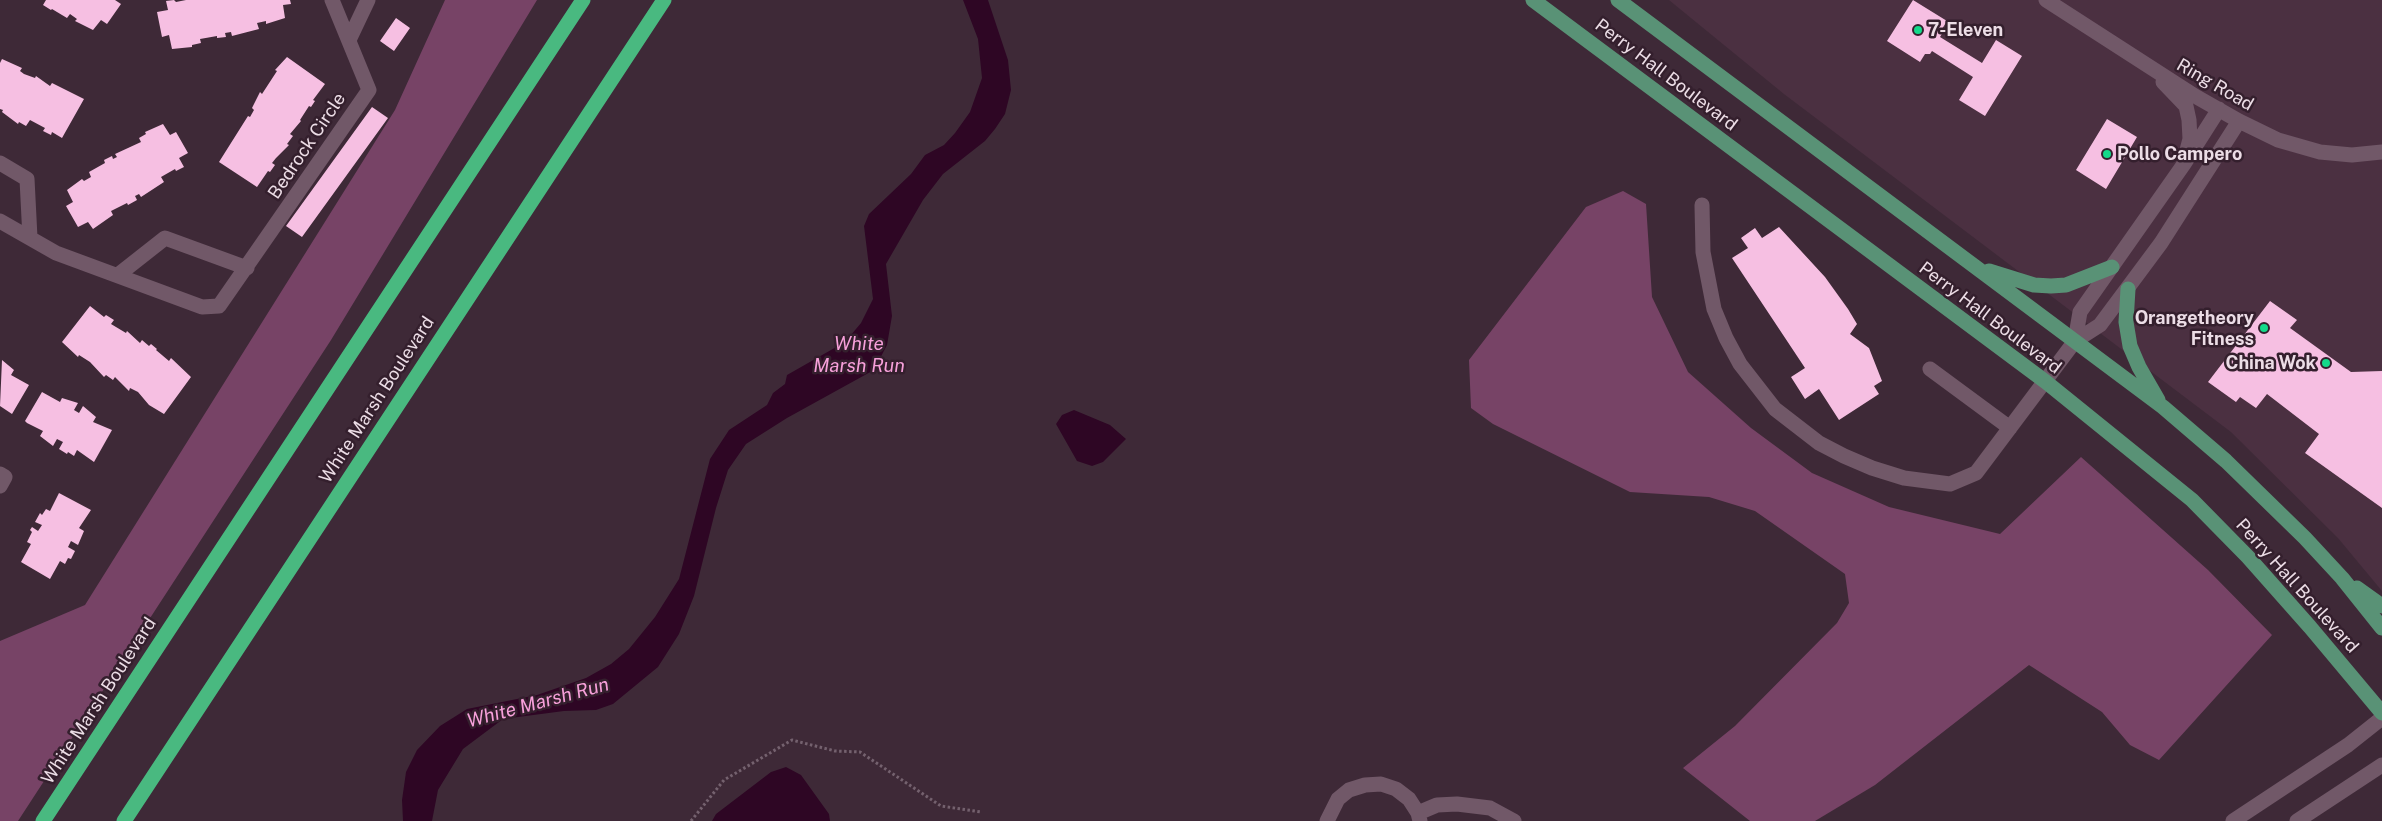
<!DOCTYPE html>
<html>
<head>
<meta charset="utf-8">
<style>
	body { margin:0 }
	canvas { display:block; background:#3e2937 }
</style>
</head>
<body>
<canvas width="2382" height="821"></canvas>
<script>
const ctx = document.querySelector('canvas').getContext('2d');
ctx.lineJoin = 'round';
function fill(path, color) { ctx.fillStyle = color; ctx.fill(path, 'evenodd'); }
const poly = rows => new Path2D(rows.map(r => 'M' + r).join(''));
function strokePath(path, color, width, dash) { ctx.strokeStyle = color; ctx.lineWidth = width; ctx.lineCap = dash ? 'butt' : 'round'; ctx.setLineDash(dash || []); ctx.stroke(path); }
function drawText(font, color, halo, rows, align = 'center') {
  ctx.font = font + ' "Public Sans",sans-serif'; ctx.lineWidth = 5; ctx.setLineDash([]); ctx.textBaseline = 'middle'; ctx.strokeStyle = halo; ctx.fillStyle = color; for (const [text, x, y, turn = 0] of rows) {
    ctx.save(); ctx.translate(x, y); ctx.rotate((+turn || 0) * Math.PI / 180); ctx.textAlign = isNaN(turn) ? turn : align; if (halo) ctx.strokeText(text, 0, 0); ctx.fillText(text, 0, 0); ctx.restore();
  }
}
const built = poly([
	[1669,0,2382,0,2382,591,2338,538,2231,432,1784,94]
]);
const green = poly([
	[445,0,537,0,331,340,18,821,0,821,0,641,85,605,395,110],
	[1623,191,1646,204,1652,297,1688,372,1751,428,1812,473,1889,507,2000,534,2081,457,2208,570,2272,635,2159,760,2130,745,2102,712,2029,665,1875,785,1815,821,1750,821,1683,768,1735,726,1837,623,1849,603,1845,574,1755,511,1709,497,1630,492,1493,424,1471,408,1469,360,1586,207]
]);
const water = poly([
	[963,0,988,0,1008,60,1011,90,1005,114,995,129,985,141,943,174,923,200,886,264,892,316,887,345,874,370,787,418,746,444,728,470,716,508,694,596,679,634,658,667,613,704,596,710,564,711,503,719,463,749,438,790,432,821,403,821,402,800,406,772,417,750,440,726,467,709,537,695,586,678,611,664,629,649,655,617,679,579,710,459,729,430,767,405,773,393,785,384,787,375,845,342,861,323,873,299,864,226,869,214,911,174,925,155,944,145,955,133,970,112,982,78,978,39],
	[1074,410,1110,425,1126,439,1103,462,1092,466,1077,461,1056,424,1062,415],
	[786,767,801,775,829,814,830,821,712,821,716,814,771,772]
]);
const building = poly([
	[46,0,115,0,121,4,107,24,101,20,93,30,75,21,77,19,70,14,67,18,52,9,51,10,43,5],
	[174,0,176,2,186,0,290,0,291,4,283,5,285,18,266,24,266,21,257,23,259,29,232,36,231,32,225,33,226,37,217,38,217,36,200,39,201,43,192,45,192,47,172,49,169,35,162,37,157,12,168,10,166,1],
	[1913,0,1947,21,1942,29,1943,32,1940,37,1982,63,1996,40,2022,56,1985,116,1959,100,1973,77,1932,51,1930,54,1925,54,1920,62,1887,41],
	[396,18,410,28,394,51,380,41],
	[287,57,325,84,313,100,315,101,311,107,309,106,300,120,301,121,290,134,293,136,287,144,289,145,276,158,272,163,275,165,270,172,268,171,257,187,219,162,248,116,250,117,254,110,252,108,260,92,262,94,277,71,275,70],
	[2,59,22,68,20,71,24,74,35,78,36,76,50,86,52,83,84,99,62,138,52,132,51,135,43,131,45,128,30,120,26,126,19,122,18,124,2,112,3,110,0,109,0,63],
	[372,107,388,118,302,237,286,226],
	[2107,119,2137,137,2106,189,2076,170],
	[163,124,170,135,176,132,188,153,179,158,184,167,176,171,175,169,161,177,164,182,141,197,139,194,135,196,137,200,128,205,127,203,111,211,113,215,93,229,88,222,78,227,66,206,73,202,67,190,82,179,84,181,91,177,89,172,105,163,104,160,112,156,113,159,117,157,115,154,141,142,139,138,146,134,145,132],
	[1779,227,1825,277,1848,309,1857,324,1850,334,1869,348,1882,381,1874,386,1879,394,1839,420,1819,389,1805,399,1791,377,1805,368,1732,258,1748,248,1741,238,1755,228,1762,238],
	[2270,301,2297,320,2290,328,2351,372,2382,371,2382,508,2305,453,2319,434,2267,394,2256,408,2240,397,2236,402,2208,382],
	[90,306,104,317,106,315,114,320,111,324,126,333,127,331,140,343,142,340,149,346,151,344,157,349,156,350,169,361,171,358,191,377,164,414,149,405,138,392,130,388,129,391,115,377,113,380,106,375,104,377,90,362,79,355,78,357,62,342],
	[2,360,14,370,11,375,29,385,12,414,0,406],
	[42,392,60,402,62,398,78,403,74,410,79,413,83,406,96,417,93,422,112,430,94,462,77,450,74,456,68,452,67,454,59,449,63,442,57,439,53,446,40,436,43,431,27,423,25,421],
	[59,493,91,510,79,528,84,531,78,545,71,541,68,547,75,551,71,559,68,558,65,564,60,561,50,579,21,562,31,544,27,542,32,532,30,530,32,527,38,531,42,525,35,522,40,513,42,515,46,509,50,511]
]);
const path = poly([
	[691,821,724,780,792,740,835,751,860,752,941,806,981,812]
]);
const minor = poly([
	[2046,0,2195,96,2239,121,2278,140,2320,152,2352,155,2382,152],
	[349,40,368,0],
	[2163,82,2186,106,2189,120,2190,139,2186,154],
	[0,163,27,179,30,238],
	[1702,205,1703,252,1714,309,1726,338,1740,364,1775,409,1819,443,1844,456,1872,468,1904,478,1950,484,1976,473,2075,341,2100,325,2161,243,2239,121],
	[0,221,56,253,202,307,219,306,369,90,332,0],
	[118,275,165,238,247,268],
	[2075,341,2080,312,2184,164,2219,109],
	[1930,369,2010,428],
	[0,474,5,477,0,486],
	[1418,813,1437,805,1457,804,1490,808,1514,821],
	[1327,821,1338,799,1349,790,1365,785,1381,784,1396,789,1409,799,1418,813,1420,821],
	[2233,821,2348,745,2382,718],
	[2297,821,2382,765]
]);
const major = poly([
	[1533,0,2046,382,2192,500,2248,557,2310,627,2382,713],
	[1618,0,2163,407,2226,461,2305,538,2342,578,2382,628],
	[1989,271,2034,285,2051,286,2066,285,2112,267],
	[2128,289,2126,322,2130,346,2139,367,2158,400],
	[2357,588,2382,606]
]);
const highway = poly([
	[43,821,583,0],
	[124,821,664,0]
]);
const markers = [
	[1918,30,5,"#13d98a"],
	[2107,154,5,"#13d98a"],
	[2264,328,5,"#13d98a"],
	[2326,363,5,"#13d98a"]
];
const poiNames = [
	["7-Eleven",1928,30],
	["Pollo Campero",2117,154],
	["Orangetheory",2254,318,"right"],
	["Fitness",2254,339,"right"],
	["China Wok",2316,363,"right"]
];
const streetNames = [
	["Perry Hall Boulevard",1666,75,37],
	["Ring Road",2215,85,30],
	["Bedrock Circle",307,146,-56],
	["Perry Hall Boulevard",1990,318,37],
	["White Marsh Boulevard",377,400,-57],
	["Perry Hall Boulevard",2297,586,48],
	["White Marsh Boulevard",99,701,-57]
];
const waterNames = [
	["White",859,344],
	["Marsh Run",859,366],
	["White Marsh Run",538,703,-15]
];
fill(built, '#4b3041');
fill(green, '#774366');
fill(water, '#2e0624');
fill(building, '#f6bfe2');
strokePath(path, '#74616e', 3, [2.5, 2.5]);
strokePath(minor, '#715868', 15);
strokePath(major, '#599276', 15);
strokePath(highway, '#49b980', 15);
for (const [x, y, r, color] of markers) { const dot = new Path2D(); dot.arc(x, y, r, 0, 2 * Math.PI); ctx.fillStyle = color; ctx.fill(dot); strokePath(dot, '#341f2d', 2); }
drawText('bold 18px', '#ecdde6', '#341f2d', poiNames, 'left');
drawText('18px', '#ecdde6', '#341f2d', streetNames);
drawText('italic 19px', '#f7a0da', '#341f2d', waterNames);
</script>
</body>
</html>
